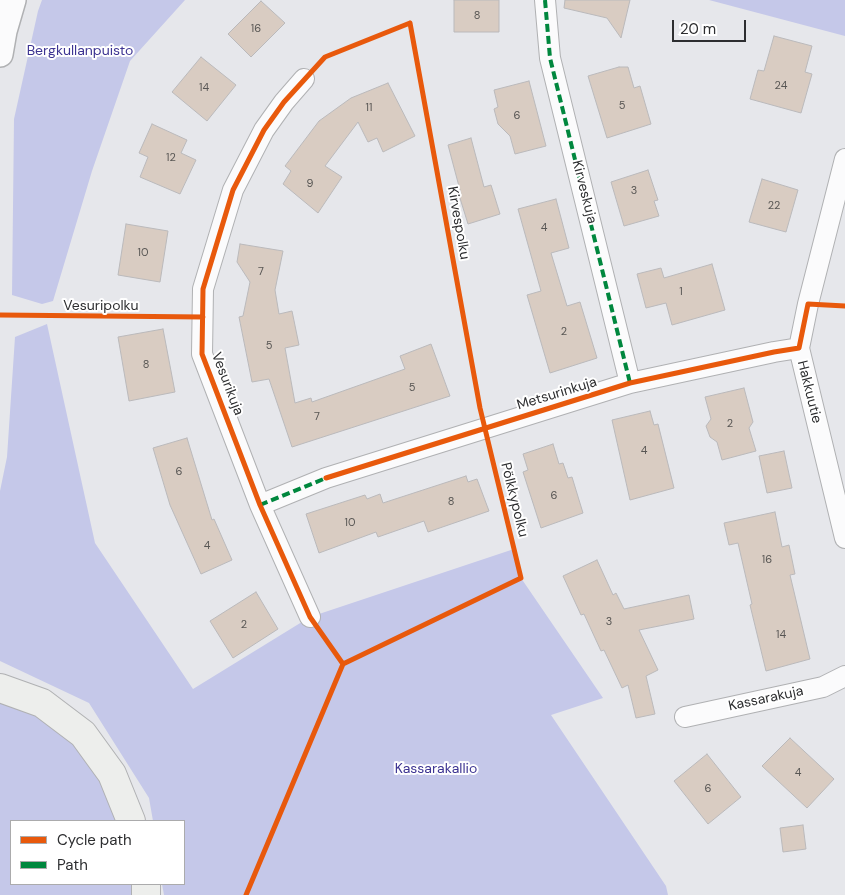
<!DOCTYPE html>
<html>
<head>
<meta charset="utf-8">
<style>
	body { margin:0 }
	#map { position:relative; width:845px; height:895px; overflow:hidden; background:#e6e7eb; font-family:"DM Sans",sans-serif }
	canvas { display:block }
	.legend { position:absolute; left:10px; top:820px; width:175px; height:65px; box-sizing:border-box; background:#fff; border:1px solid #ababac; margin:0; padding:6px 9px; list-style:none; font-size:15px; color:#2d2e30 }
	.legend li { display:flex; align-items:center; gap:10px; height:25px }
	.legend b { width:25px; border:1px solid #ababac }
	.scale { position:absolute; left:672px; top:20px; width:74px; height:22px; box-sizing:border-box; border:2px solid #2d2e30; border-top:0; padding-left:6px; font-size:15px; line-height:18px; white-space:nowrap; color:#2d2e30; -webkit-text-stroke:4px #fff; paint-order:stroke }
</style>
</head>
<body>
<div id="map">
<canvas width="845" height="895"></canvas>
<ul class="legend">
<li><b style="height:6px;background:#e8590c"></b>Cycle path</li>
<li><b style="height:6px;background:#00873e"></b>Path</li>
</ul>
<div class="scale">20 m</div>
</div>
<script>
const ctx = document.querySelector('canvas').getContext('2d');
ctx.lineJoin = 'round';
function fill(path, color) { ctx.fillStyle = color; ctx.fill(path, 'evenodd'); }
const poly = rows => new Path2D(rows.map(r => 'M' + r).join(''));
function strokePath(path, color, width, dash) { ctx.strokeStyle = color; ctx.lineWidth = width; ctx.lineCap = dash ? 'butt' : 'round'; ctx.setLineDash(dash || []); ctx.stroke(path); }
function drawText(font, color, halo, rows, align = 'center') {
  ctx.font = font + ' "DM Sans",sans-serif'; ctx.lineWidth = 4; ctx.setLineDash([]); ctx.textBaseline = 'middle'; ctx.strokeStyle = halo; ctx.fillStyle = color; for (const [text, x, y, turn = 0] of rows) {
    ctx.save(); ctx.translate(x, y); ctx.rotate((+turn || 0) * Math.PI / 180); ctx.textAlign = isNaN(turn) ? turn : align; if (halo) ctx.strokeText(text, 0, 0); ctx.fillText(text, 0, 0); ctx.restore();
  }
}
const green = poly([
	[42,0,185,0,130,61,92,171,53,301,42,304,12,295,14,119,38,11],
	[709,0,845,0,845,36],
	[47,324,95,543,193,689,310,617,514,549,521,578,603,698,551,715,666,886,668,895,164,895,162,884,184,884,184,821,153,821,149,798,89,703,0,661,0,491,7,457,15,337],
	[0,688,83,734,131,821,11,821,11,884,146,884,146,895,0,895]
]);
const building = poly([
	[454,0,499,0,499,32,454,32,454,0],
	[565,0,630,0,621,38,607,18,564,8,565,0],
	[261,1,285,23,251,57,228,34,261,1],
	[774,36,812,46,805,72,812,74,801,113,750,99,758,70,764,71,774,36],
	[201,57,236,85,207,121,172,92,201,57],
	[619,67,628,67,634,88,640,86,651,124,607,138,588,76,619,67],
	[529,81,546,146,515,154,510,136,498,124,494,109,498,107,494,90,529,81],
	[388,83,415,136,383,152,377,138,368,142,358,122,325,166,342,177,318,213,283,184,291,171,285,166,319,121,351,98,388,83],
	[152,124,187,140,181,153,196,160,180,194,140,177,148,157,139,153,152,124],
	[471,138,484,187,491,185,500,214,468,224,459,195,461,194,448,145,471,138],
	[648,170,658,200,654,201,659,216,624,226,611,182,648,170],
	[762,179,798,190,786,232,749,222,762,179],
	[556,199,569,248,551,253,567,306,580,302,597,358,550,373,527,295,541,291,518,209,556,199],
	[126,224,168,231,160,282,118,275,126,224],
	[240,244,283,251,275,290,279,314,292,311,299,345,285,348,295,403,311,398,312,402,405,369,400,356,431,344,450,396,292,447,269,379,252,382,239,317,243,316,250,282,237,262,240,244],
	[712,264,725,310,672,325,666,303,646,308,637,274,661,268,664,278,712,264],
	[163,329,175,392,129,401,118,337,163,329],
	[744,388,753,422,749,428,756,451,722,460,717,442,710,437,706,426,711,419,705,397,744,388],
	[650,411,654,425,658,424,674,488,630,500,612,420,650,411],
	[187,438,212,520,214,519,232,560,201,574,170,505,153,448,187,438],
	[553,444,559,464,563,463,568,478,572,477,583,513,541,528,523,472,528,470,523,454,553,444],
	[784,451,792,488,767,493,759,456,784,451],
	[466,476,468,482,477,479,489,511,428,532,424,521,378,537,376,532,319,553,306,514,365,495,367,499,380,494,383,503,466,476],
	[775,512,782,547,789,545,795,574,790,575,810,659,766,671,750,605,752,604,738,543,729,545,724,523,775,512],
	[597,560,613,595,616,593,624,609,689,595,694,619,639,630,658,670,646,676,655,714,636,718,628,685,622,688,604,650,601,651,584,614,581,615,563,576,597,560],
	[256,592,278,629,233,658,210,621,256,592],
	[790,738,834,779,807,808,762,766,790,738],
	[707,754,741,797,708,824,674,781,707,754],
	[803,825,806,849,783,852,780,828,803,825]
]);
const minor = poly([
	[545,0,550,58,630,383],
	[304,79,284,102,264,130,233,190,203,289,202,354,260,505,310,617],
	[845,159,808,304,799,348,845,538],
	[260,505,326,478,630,383,774,352,799,348],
	[685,717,823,687,845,676]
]);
const tertiary = poly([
	[0,54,4,31,13,0]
]);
const secondary = poly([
	[0,688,42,703,83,734,112,774,131,821],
	[146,884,146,895]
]);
const quiet = poly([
	[545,0,550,58,630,383],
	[260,505,326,478]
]);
const cycleway = poly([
	[410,23,480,408,521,578,343,664,310,617,260,505,202,354,203,289,233,190,264,130,284,102,325,57,410,23],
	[0,315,203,317],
	[326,478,630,383,774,352,799,348,808,304,845,306],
	[246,895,343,664]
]);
const numberNames = [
	["8",477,16],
	["16",256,29],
	["24",781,86],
	["14",204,88],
	["5",622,106],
	["11",369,108],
	["6",517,116],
	["12",171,158],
	["9",310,184],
	["3",634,191],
	["22",774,206],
	["4",544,228],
	["10",143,253],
	["7",261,272],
	["1",681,292],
	["2",564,332],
	["5",269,346],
	["8",146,365],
	["5",412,388],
	["7",317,417],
	["2",730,424],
	["4",644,451],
	["6",179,472],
	["6",554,496],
	["8",451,502],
	["10",350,523],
	["4",207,546],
	["16",767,560],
	["3",609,622],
	["2",244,625],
	["14",781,635],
	["4",798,773],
	["6",708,789]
];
const parkNames = [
	["Bergkullanpuisto",80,51],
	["Kassarakallio",436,769]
];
const streetNames = [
	["Kirveskuja",584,192,76],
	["Kirvespolku",458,223,80],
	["Vesuripolku",101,306],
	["Vesurikuja",227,384,69],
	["Hakkuutie",809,392,76],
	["Metsurinkuja",557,394,-17],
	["Pölkkypolku",514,500,76],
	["Kassarakuja",766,699,-12]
];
fill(green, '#c5c8e9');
fill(building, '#d9ccc2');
strokePath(building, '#bab9bb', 1);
strokePath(minor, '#b0b1b3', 22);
strokePath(tertiary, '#b0b1b3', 28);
strokePath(secondary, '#b0b1b3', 30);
strokePath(minor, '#fbfbfc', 20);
strokePath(tertiary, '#fbfbfc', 25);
strokePath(secondary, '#edeeec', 28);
strokePath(quiet, '#00873e', 4, [8, 4]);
strokePath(cycleway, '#e8590c', 5);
drawText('11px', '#585654', null, numberNames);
drawText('14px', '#3d3492', '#fff', parkNames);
drawText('14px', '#2d2e30', '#fff', streetNames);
</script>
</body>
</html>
